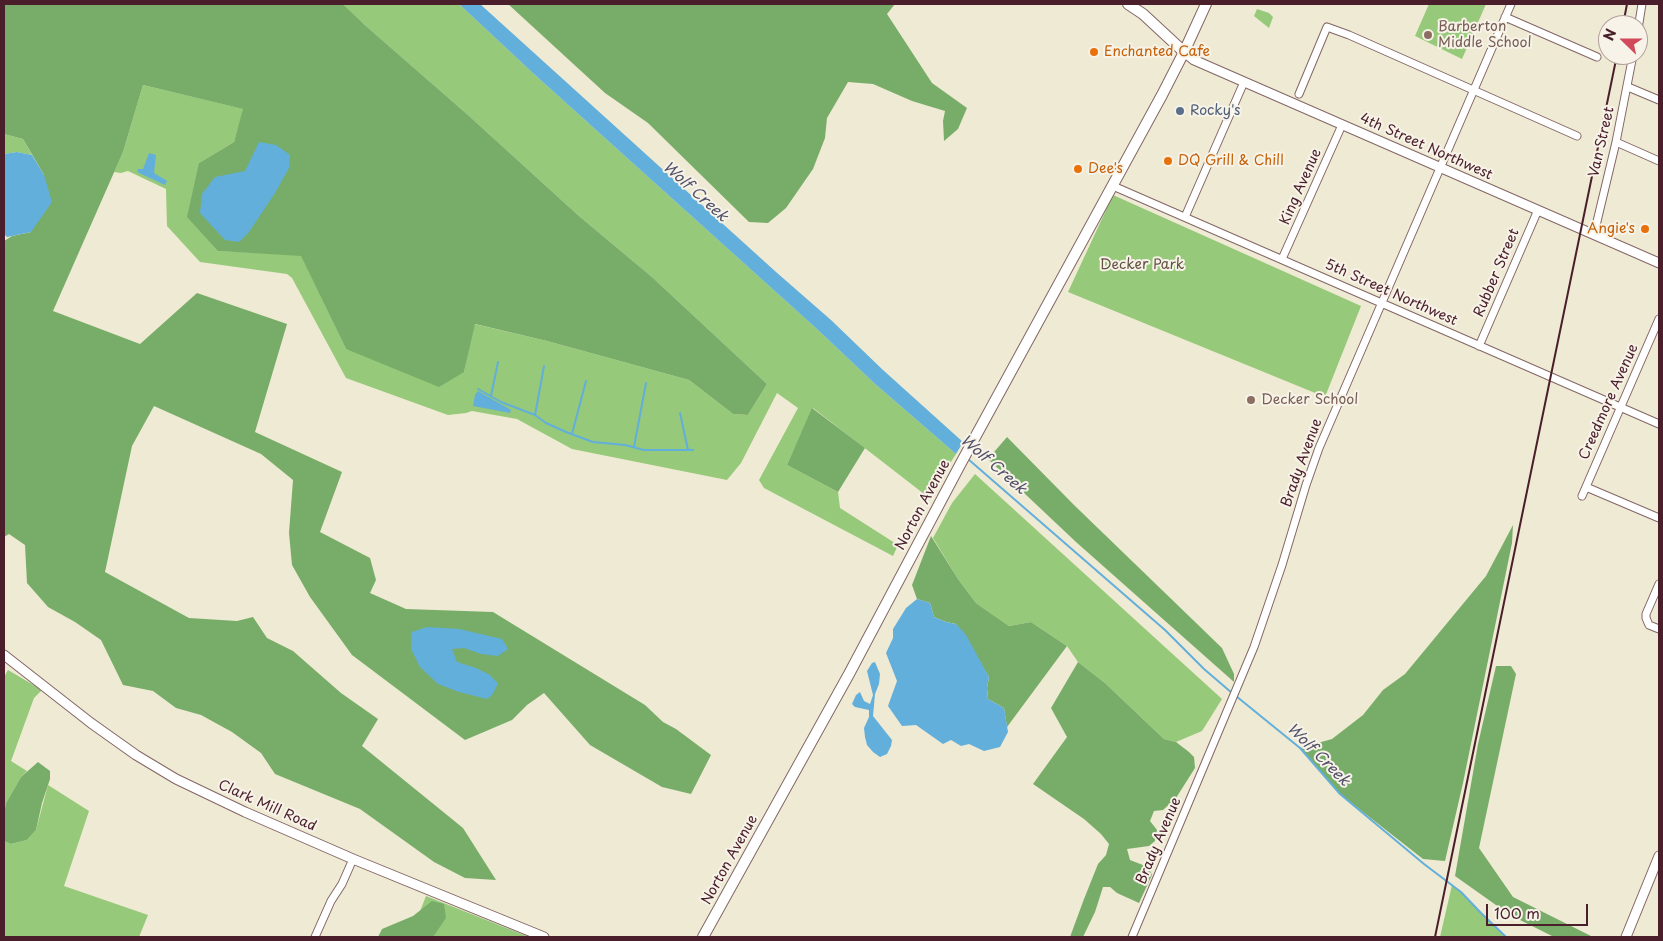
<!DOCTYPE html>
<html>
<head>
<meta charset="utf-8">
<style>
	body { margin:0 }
	#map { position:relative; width:1663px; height:941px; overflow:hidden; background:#efead3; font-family:"Playpen Sans",sans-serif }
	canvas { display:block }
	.frame { position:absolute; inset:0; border:5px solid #4a1f2b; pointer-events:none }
	.north { position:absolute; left:1598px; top:15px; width:50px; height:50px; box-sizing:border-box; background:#f7f3e8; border:1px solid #b29e9c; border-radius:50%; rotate:292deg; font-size:14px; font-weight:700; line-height:20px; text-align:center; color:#4a1f2b }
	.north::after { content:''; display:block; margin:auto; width:18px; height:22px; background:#d1495b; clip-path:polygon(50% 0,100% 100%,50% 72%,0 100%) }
	.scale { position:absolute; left:1486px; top:904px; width:102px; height:22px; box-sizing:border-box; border:2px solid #4a1f2b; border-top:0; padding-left:6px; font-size:15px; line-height:18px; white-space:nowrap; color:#4a1f2b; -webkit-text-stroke:4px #f7f3e8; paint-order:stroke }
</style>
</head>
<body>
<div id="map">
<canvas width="1663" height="941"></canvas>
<div class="frame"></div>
<div class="north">N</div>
<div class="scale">100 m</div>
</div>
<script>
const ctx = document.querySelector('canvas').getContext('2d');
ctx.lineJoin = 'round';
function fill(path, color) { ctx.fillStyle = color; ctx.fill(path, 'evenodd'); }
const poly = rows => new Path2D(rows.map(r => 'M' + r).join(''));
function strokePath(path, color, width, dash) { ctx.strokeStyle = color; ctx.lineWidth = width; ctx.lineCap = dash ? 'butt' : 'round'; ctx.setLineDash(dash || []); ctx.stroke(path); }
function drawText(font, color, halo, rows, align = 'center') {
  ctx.font = font + ' "Playpen Sans",sans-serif'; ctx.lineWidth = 4; ctx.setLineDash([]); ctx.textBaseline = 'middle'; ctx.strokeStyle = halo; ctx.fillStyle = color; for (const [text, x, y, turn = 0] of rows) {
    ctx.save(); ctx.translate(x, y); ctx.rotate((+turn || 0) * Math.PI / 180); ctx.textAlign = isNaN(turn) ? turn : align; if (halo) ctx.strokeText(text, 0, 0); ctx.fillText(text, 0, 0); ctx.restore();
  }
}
const green = poly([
	[343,4,459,4,535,75,818,330,874,383,956,454,928,497,813,408,787,465,838,492,840,508,898,545,893,556,764,488,759,480,798,408,777,393,741,463,727,480,572,449,517,419,472,411,466,413,448,415,346,378,292,278,287,274,200,262,167,226,166,189,128,171,121,173,114,172,123,152,143,85,244,109,234,142,199,163,218,251,301,255,346,349,464,372,474,324,547,341,689,380,733,414,748,415,767,384,652,277,579,216,468,115,366,26],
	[1429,4,1486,4,1462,59,1415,36],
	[1257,9,1269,13,1273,17,1269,28,1254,16],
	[4,134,23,139,32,155,17,152,4,154],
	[1113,195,1361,306,1325,397,1068,292],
	[975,474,1222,699,1202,731,1176,742,1164,739,1105,683,1078,662,1067,646,1031,622,1009,626,976,603,958,579,933,538,952,503],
	[8,670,42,690,34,698,11,761,27,771,21,777,6,803,4,813,4,677],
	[48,785,89,811,64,886,148,915,139,937,4,937,4,841,11,844,27,840,36,830],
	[1452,885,1461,892,1481,913,1506,937,1440,937],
	[426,896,529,937,410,937]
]);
const forest = poly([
	[4,4,343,4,366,26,468,115,579,216,652,277,767,384,748,415,733,414,689,380,547,341,475,324,464,372,439,387,346,349,301,256,218,251,187,217,199,163,234,142,243,109,143,85,123,152,53,311,140,344,197,293,287,324,255,432,342,472,320,532,370,558,376,580,370,593,406,609,493,612,645,705,663,722,676,729,711,755,691,794,662,787,590,745,544,693,527,705,512,720,465,740,352,655,310,597,292,565,289,533,293,480,261,454,154,406,132,446,105,572,189,618,237,621,253,617,267,638,293,651,341,693,378,719,362,746,463,828,496,880,465,878,434,862,360,809,275,774,261,753,232,732,201,715,176,708,153,691,123,685,101,640,75,622,48,607,27,583,25,545,9,534,4,537,4,241,12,236,31,232,44,175,23,139,4,134],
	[508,4,895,4,887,14,932,83,967,108,958,129,944,141,943,121,945,111,912,101,873,84,848,82,827,118,825,138,813,169,786,208,768,223,749,222,648,123,605,93],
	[812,408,865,448,838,492,787,465],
	[1007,437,1074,505,1222,648,1234,674,1234,682,1076,542,988,459],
	[1513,525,1512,543,1463,783,1445,861,1423,859,1340,794,1300,748,1332,739,1363,715,1383,690,1405,674,1486,576],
	[931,536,958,579,976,603,1009,626,1031,622,1067,646,1007,727,1004,708,988,699,987,688,989,677,956,624,946,622,934,617,930,603,917,599,912,585],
	[1078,662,1105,683,1164,739,1176,742,1189,752,1194,757,1195,768,1176,798,1163,810,1154,811,1150,821,1157,830,1155,841,1149,846,1127,849,1130,860,1148,867,1152,875,1139,903,1117,893,1110,887,1103,887,1095,912,1083,937,1070,937,1084,899,1098,864,1106,855,1109,844,1101,834,1084,819,1033,784,1067,737,1051,708],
	[1496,666,1511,666,1516,674,1479,848,1513,897,1593,937,1554,937,1510,915,1455,876,1478,744],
	[38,762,50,771,50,779,42,803,36,830,27,840,11,844,4,841,4,813,6,803,21,777],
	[432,901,444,904,446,918,433,937,378,937,382,929,413,916]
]);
const water = poly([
	[459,4,480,4,776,272,831,320,883,370,963,442,956,454,874,383,818,330,535,75],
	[259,142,276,145,290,155,289,168,275,193,249,232,239,242,225,240,200,213,202,194,215,177,245,171],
	[17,152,32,155,44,175,52,202,31,232,7,237,4,234,4,154],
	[149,153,156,155,154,173,167,181,165,185,137,172,138,169,143,169],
	[478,391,511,410,510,413,473,406,475,395],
	[917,599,930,603,934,617,946,622,956,624,966,635,989,677,987,688,988,699,1004,708,1008,732,1000,747,984,751,969,744,961,746,951,740,943,744,916,725,902,726,888,706,897,681,886,653,893,638,893,629,906,608],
	[427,627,459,629,502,639,508,649,498,656,481,654,464,648,452,649,457,662,476,668,490,675,498,684,492,695,487,699,459,692,438,684,420,667,411,649,412,632],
	[875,662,880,674,879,684,875,694,873,716,892,740,891,746,887,754,880,757,873,752,867,745,865,737,864,728,869,717,869,710,855,707,852,704,856,695,860,692,864,701,870,704,873,695,867,671,872,663]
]);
const stream = poly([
	[478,389,501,402,535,415,546,423,566,432,593,442,625,445,644,450,693,450],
	[491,396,498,362],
	[680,413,688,450],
	[535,415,544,366],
	[572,434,586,381],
	[634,447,646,383],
	[968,459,1165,630,1204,669,1232,693],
	[1236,696,1300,748,1340,794,1424,864,1461,892,1481,913,1506,937]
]);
const minor = poly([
	[1505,17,1597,57],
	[1638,29,1642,4],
	[1628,87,1659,100],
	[1299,94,1327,27,1349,35,1577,136],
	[1616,142,1659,161],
	[1113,186,1659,424],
	[1185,217,1244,82],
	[1594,234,1616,142,1633,55],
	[1282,259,1342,125],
	[1479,346,1538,210],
	[1586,487,1659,518],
	[1582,496,1659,319],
	[1659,584,1646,614,1646,618,1649,625,1659,629],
	[315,937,331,901,342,884,353,859],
	[1132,937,1254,647,1282,565,1306,485,1319,448,1511,4]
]);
const tertiary = poly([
	[1184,52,1194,60,1659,263],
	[4,655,91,723,136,755,176,779,245,812,353,859,544,937],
	[1626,937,1659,856]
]);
const secondary = poly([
	[1128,4,1143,14,1184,52],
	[703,937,849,674,961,463,1162,95,1184,52,1206,4]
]);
const rail = poly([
	[1623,25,1627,4],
	[1435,937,1617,55]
]);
const markers = [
	[1428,35,5,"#8d6e63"],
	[1094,52,5,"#e8710a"],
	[1180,111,5,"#5c6f8a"],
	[1168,161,5,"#e8710a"],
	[1078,169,5,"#e8710a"],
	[1645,229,5,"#e8710a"],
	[1251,400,5,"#8d6e63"]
];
const educationNames = [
	["Barberton",1438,27],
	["Middle School",1438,43],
	["Decker School",1261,400]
];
const foodNames = [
	["Enchanted Cafe",1104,52],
	["DQ Grill & Chill",1178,161],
	["Dee's",1088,169],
	["Angie's",1635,229,"right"]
];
const serviceNames = [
	["Rocky's",1190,111]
];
const streetNames = [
	["Van Street",1602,142,-77],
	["4th Street Northwest",1426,147,24],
	["King Avenue",1301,187,-66],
	["Rubber Street",1497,273,-67],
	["5th Street Northwest",1391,293,24],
	["Creedmore Avenue",1609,402,-66],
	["Brady Avenue",1302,463,-70],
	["Norton Avenue",923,505,-62],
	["Clark Mill Road",267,806,24],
	["Brady Avenue",1159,841,-67],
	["Norton Avenue",730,860,-61]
];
const parkNames = [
	["Decker Park",1142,265]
];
const waterNames = [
	["Wolf Creek",695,192,42],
	["Wolf Creek",993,465,41],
	["Wolf Creek",1318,755,45]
];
fill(green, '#96c979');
fill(forest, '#78ad69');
fill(water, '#62afdb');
strokePath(stream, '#62afdb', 2);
strokePath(minor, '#846666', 9);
strokePath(tertiary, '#846666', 11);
strokePath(secondary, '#846666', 12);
strokePath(minor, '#fff', 7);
strokePath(tertiary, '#fff', 9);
strokePath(secondary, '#fff', 10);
strokePath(rail, '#4a1f2b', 2);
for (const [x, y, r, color] of markers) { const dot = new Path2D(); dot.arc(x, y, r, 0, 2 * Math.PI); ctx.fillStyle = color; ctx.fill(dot); strokePath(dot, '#f7f3e8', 2); }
drawText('14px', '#785e54', '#f7f3e8', educationNames, 'left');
drawText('14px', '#c56008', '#f7f3e8', foodNames, 'left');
drawText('14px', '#4e5e75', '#f7f3e8', serviceNames, 'left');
drawText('14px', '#4a1f2b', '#f7f3e8', streetNames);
drawText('14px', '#615242', '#f7f3e8', parkNames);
drawText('italic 15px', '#525169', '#f7f3e8', waterNames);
</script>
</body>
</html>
